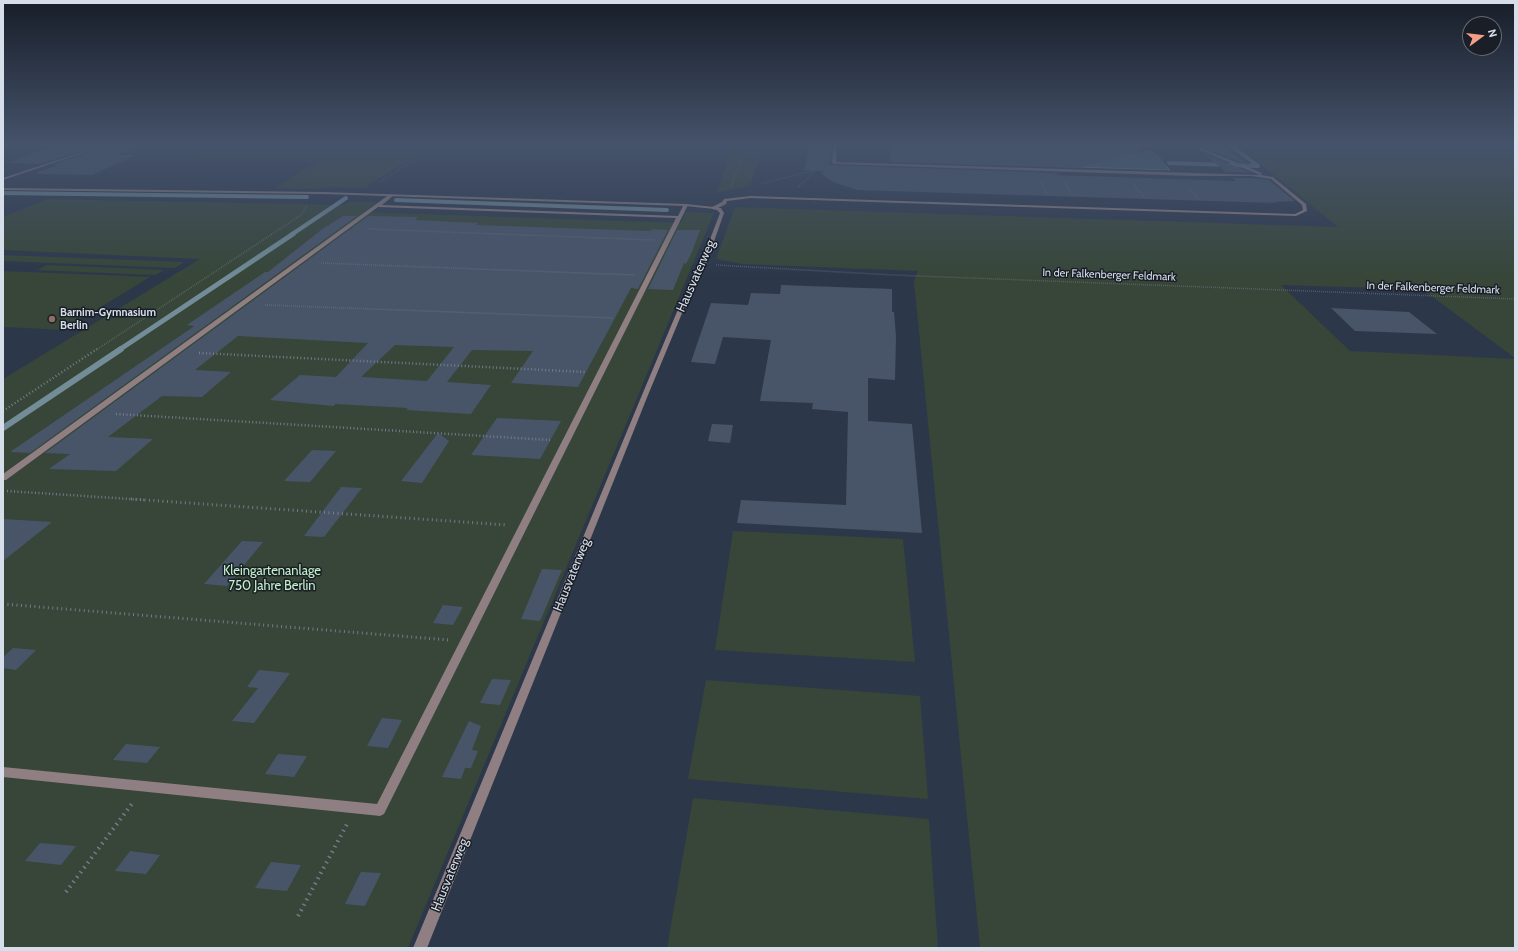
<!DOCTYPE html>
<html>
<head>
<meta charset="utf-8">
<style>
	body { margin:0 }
	#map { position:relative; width:1518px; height:951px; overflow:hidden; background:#2c374a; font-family:Cabin,sans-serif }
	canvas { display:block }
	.frame { position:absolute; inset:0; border:4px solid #d6deea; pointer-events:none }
	.north { position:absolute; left:1462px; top:16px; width:40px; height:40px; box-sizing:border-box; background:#191e27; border:1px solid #656b75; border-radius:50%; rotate:75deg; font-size:11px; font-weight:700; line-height:16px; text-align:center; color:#d6deea }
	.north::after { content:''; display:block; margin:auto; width:14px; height:18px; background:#f49e87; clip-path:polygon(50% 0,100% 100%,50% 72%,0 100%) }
</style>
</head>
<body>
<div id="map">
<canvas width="1518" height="951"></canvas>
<div class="frame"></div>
<div class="north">N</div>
</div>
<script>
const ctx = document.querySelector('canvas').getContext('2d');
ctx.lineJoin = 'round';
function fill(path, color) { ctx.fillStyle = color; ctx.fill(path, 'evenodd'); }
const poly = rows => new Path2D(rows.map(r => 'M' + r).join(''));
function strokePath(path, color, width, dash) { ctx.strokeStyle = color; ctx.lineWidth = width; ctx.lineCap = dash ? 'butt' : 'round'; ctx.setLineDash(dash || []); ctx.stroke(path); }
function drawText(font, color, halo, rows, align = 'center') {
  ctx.font = font + ' Cabin,sans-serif'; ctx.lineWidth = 3; ctx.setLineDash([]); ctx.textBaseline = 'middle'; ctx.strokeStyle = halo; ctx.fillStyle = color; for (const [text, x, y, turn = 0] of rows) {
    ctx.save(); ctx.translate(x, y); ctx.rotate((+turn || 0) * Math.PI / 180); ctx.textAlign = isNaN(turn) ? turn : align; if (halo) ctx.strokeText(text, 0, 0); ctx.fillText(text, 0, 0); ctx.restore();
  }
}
const green = poly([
	[211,146,426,146,428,148,364,188,327,187,320,189,275,188,319,161,184,158],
	[732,146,764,146,750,185,717,193],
	[1238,146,1515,146,1515,358,1430,295,1414,289,1281,285,1350,351,1515,359,1515,948,980,948,914,281,918,271,743,264,716,259,735,207,1338,227],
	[47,199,344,205,349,202,377,202,364,212,681,223,686,212,714,213,408,948,3,948,3,379,200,259,3,250,3,217],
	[3,255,184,262,175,268,3,261],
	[47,265,164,270,155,275,37,270],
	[3,271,150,277,63,330,3,327],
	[733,531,903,539,915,662,715,650],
	[706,680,920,696,928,799,688,779],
	[693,798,929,819,938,948,667,948]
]);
const water = poly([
	[1152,151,1170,170,1048,166,1131,155,1152,151]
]);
const streamFar2 = poly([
	[1169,163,1258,166,1232,146],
	[3,193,307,197],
	[396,200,667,210],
	[291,235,346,198]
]);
const streamFar1 = poly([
	[119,350,293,234]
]);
const stream = poly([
	[3,428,121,349]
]);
const building = poly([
	[54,146,97,146,40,164,8,163],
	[105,146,134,146,135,148,115,155,136,155,92,175,38,174,38,172,58,165,53,165,104,147],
	[809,146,832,146,830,166,832,165,1060,173,1054,175,1236,181,1232,178,1252,178,1269,180,1295,201,1274,202,1276,203,857,190,833,182,821,173,824,171,804,170],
	[890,146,1140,146,1140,151,1079,168,890,162],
	[1202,146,1222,146,1252,167,1205,148],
	[1204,154,1252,173,1226,172],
	[343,216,357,216,30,453,10,452,193,327,194,326,187,325,265,272,268,272,321,230],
	[368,216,418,217,415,220,478,223,476,225,651,231,652,229,668,230,638,289,631,288,578,387,511,383,533,351,472,350,447,382,491,385,471,414,406,410,408,408,335,404,334,406,270,400,300,375,336,377,368,343,238,336,195,370,231,372,202,397,162,396,108,437,153,439,116,471,49,469,70,454,45,453],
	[395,345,454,347,427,381,361,377],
	[677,230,700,230,692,252,686,264,684,263,673,290,648,289],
	[781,285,892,289,892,312,894,312,896,337,895,380,868,378,868,421,912,424,922,533,737,523,741,500,846,505,848,412,812,409,813,403,760,401,771,340,723,337,715,364,691,362,711,303,748,305,751,293,780,294],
	[1331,308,1409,312,1437,334,1355,331],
	[497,418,561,421,540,459,471,455],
	[712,424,733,425,730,443,708,441],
	[438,433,449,441,422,483,401,481],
	[312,450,336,451,310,482,284,481],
	[341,487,362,488,324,537,304,536],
	[3,519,52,522,3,561],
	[242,541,263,542,227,586,204,584],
	[542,569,562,570,540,621,521,619],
	[443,605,463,607,453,625,433,623],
	[13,648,36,650,16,670,3,668,3,657],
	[259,670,290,673,254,723,232,721,258,688,247,687],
	[492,679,511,680,500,705,480,703],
	[382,718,402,720,388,748,367,746],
	[469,721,481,726,472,750,478,751,471,768,465,768,461,779,442,777],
	[126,744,160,747,147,763,113,760],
	[278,754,307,756,294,777,265,774],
	[40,843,76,846,61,865,25,861],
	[130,851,160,855,146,874,115,871],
	[271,862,301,865,287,891,255,888],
	[361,872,381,873,365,906,345,904]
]);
const pathFar3 = poly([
	[926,146,964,153],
	[1153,149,1164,161],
	[1154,150,1187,150],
	[21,158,56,146],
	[1109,158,1143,152,1161,146],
	[1040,181,1047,195],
	[380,182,434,146],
	[1065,183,1073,195],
	[761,184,815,170],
	[1134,185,1144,197],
	[731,187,746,146],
	[798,187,815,171],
	[1189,188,1199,199],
	[369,229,654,240],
	[321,263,635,275],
	[716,265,893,275,1515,299],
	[265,305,613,318],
	[96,350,301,215,307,206]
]);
const pathFar2 = poly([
	[199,353,586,372],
	[3,411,97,349],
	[116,414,550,440],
	[7,491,146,500]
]);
const pathFar1 = poly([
	[131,499,507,525],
	[3,604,449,640]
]);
const path = poly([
	[66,892,134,801],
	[298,916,347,824]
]);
const service = poly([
	[833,146,837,146,836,162,1260,175,1202,151,1196,146,1200,146,1204,149,1262,173,1261,175,1273,177,1306,204,1307,211,1296,216,750,198,727,201,726,204,718,208,721,208,724,213,706,264,700,270,648,395,427,948,413,948,642,395,695,269,701,263,720,213,717,210,712,209,712,207,722,202,724,199,750,196,1295,214,1303,210,1302,205,1271,179,1252,176,1194,176,834,164,832,163,833,146],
	[390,194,394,195,382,205,678,216,684,204,688,205,384,814,380,816,3,777,3,767,377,804,676,218,378,207,6,480,3,480,3,474,390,194]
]);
const minor = poly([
	[100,146,104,146,3,180,3,178,100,146],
	[3,188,323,192,686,204,714,207,716,208,714,209,686,206,323,194,3,190,3,188]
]);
const markers = [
	[52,319,4,"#8d6e63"]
];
const farStreetnames = [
	["In der Falkenberger Feldmark",1109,275,2],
	["In der Falkenberger Feldmark",1433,288,2]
];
const farPoinames = [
	["Barnim-Gymnasium",60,313],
	["Berlin",60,326]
];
const streetNames = [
	["Hausvaterweg",696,276,-66],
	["Hausvaterweg",572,575,-68],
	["Hausvaterweg",450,875,-68]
];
const parkNames = [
	["Kleingartenanlage",272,571],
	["750 Jahre Berlin",272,586]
];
fill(green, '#374638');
fill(water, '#476975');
strokePath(water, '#728c98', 1);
strokePath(streamFar2, '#728c98', 4);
strokePath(streamFar1, '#728c98', 5);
strokePath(stream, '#728c98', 6);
fill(building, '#485569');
strokePath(pathFar3, '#727c8c', 1.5, [0.5, 1.5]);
strokePath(pathFar2, '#727c8c', 2.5, [1, 2.5]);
strokePath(pathFar1, '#727c8c', 3, [1, 3.5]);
strokePath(path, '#727c8c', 4, [1.5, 4.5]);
fill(service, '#8f7f82');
fill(minor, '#8f7f82');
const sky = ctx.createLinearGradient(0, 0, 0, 279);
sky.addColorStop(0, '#181e29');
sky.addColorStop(0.52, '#45536b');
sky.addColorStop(1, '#45536b00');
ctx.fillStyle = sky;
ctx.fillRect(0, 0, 1518, 279);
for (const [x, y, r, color] of markers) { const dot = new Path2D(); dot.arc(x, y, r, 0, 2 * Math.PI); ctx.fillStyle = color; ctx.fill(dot); strokePath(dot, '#191e27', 1.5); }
drawText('11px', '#d6deea', '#191e27', farStreetnames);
drawText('bold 11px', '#d6deea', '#191e27', farPoinames, 'left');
drawText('13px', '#d6deea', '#191e27', streetNames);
drawText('13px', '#c4f1c7', '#191e27', parkNames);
</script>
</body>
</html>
